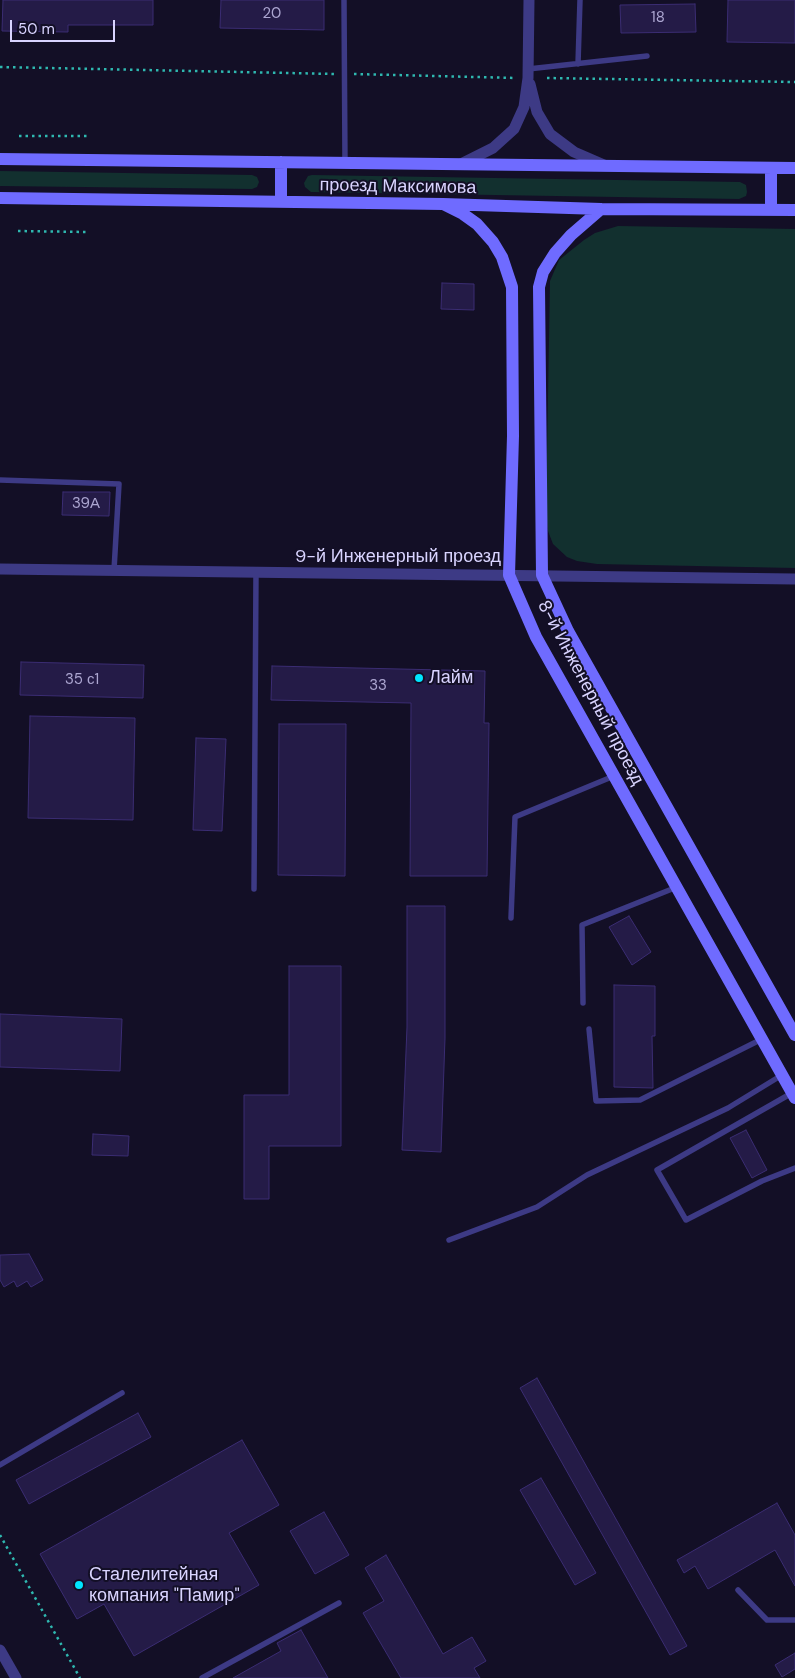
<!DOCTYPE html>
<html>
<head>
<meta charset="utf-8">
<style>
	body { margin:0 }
	#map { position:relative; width:795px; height:1678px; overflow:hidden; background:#130f26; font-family:"DM Sans",sans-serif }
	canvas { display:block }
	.scale { position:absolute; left:10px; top:20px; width:105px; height:22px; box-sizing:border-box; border:2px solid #d9d4ff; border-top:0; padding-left:6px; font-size:15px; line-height:18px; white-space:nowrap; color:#d9d4ff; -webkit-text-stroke:4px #130f26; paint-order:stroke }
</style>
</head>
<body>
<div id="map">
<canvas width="795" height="1678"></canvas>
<div class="scale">50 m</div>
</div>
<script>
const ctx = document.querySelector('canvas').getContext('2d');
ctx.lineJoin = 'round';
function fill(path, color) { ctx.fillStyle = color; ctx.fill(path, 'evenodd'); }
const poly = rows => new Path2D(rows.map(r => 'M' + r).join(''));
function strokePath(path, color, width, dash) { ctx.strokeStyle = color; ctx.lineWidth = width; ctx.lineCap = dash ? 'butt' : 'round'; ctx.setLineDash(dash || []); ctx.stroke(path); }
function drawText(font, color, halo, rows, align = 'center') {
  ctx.font = font + ' "DM Sans",sans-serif'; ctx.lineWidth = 4; ctx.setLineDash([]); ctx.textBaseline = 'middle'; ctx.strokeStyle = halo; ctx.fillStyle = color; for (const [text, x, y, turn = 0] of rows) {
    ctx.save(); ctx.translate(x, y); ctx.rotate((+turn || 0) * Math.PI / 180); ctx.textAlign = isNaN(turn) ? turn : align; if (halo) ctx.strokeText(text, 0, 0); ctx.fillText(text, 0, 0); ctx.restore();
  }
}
const green = poly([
	[0,171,252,175,257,177,259,182,257,187,252,189,0,186],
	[312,175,740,182,746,185,747,192,746,196,739,199,311,192,305,187,304,183,308,176],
	[618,226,795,229,795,568,597,564,577,561,567,557,553,544,548,531,546,512,550,281,559,260,584,240,595,233]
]);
const building = poly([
	[3,0,153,0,153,25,68,25,68,32,2,31,3,0],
	[221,0,324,0,324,30,220,28,221,0],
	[728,0,795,0,795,43,727,42,728,0],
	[695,4,696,32,621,33,620,5,695,4],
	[442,283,474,284,474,310,441,309,442,283],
	[63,492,110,492,109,516,62,515,63,492],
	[21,662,144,665,143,698,20,695,21,662],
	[272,666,485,671,484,723,489,723,487,876,410,876,411,703,271,700,272,666],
	[30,716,135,718,133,820,28,818,30,716],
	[279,724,346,724,345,876,278,875,279,724],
	[196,738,226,739,222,831,193,830,196,738],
	[407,906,445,906,445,1038,441,1152,402,1150,407,1027,407,906],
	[629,916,651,952,632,965,609,927,629,916],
	[289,966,341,966,341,1146,269,1146,269,1199,244,1199,244,1095,289,1095,289,966],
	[614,985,655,986,655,1036,652,1036,653,1088,614,1087,614,985],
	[0,1014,122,1019,120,1071,0,1067,0,1014],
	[746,1130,767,1170,752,1178,730,1138,746,1130],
	[93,1134,129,1136,128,1156,92,1155,93,1134],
	[29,1254,43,1280,31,1287,27,1281,17,1287,14,1281,4,1287,0,1280,0,1255,29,1254],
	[537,1378,687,1646,670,1655,520,1388,537,1378],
	[138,1413,151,1437,29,1504,16,1480,138,1413],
	[242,1440,279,1505,229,1533,259,1585,134,1656,104,1604,77,1619,40,1554,242,1440],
	[541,1478,596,1573,575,1585,520,1490,541,1478],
	[777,1503,795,1535,795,1586,775,1550,708,1589,695,1566,684,1573,677,1560,777,1503],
	[324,1512,349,1555,315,1574,290,1531,324,1512],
	[386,1555,443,1654,472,1637,486,1661,474,1668,480,1678,401,1678,363,1613,384,1601,365,1568,386,1555],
	[301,1630,328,1678,233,1678,281,1651,277,1643,301,1630],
	[795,1653,795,1669,782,1677,775,1665,795,1653]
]);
const path = poly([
	[0,67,336,74],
	[354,74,516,78],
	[547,78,795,82],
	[19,136,89,136],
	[18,231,86,232],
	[0,1535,80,1678]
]);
const lane = poly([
	[344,0,345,163],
	[578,64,580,0],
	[528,69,647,56],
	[0,480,119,484,114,570],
	[254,889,256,573],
	[511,918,515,817,614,776],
	[583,1003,582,925,677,887],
	[589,1029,596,1101,640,1100,762,1039],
	[792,1093,657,1170,686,1220,762,1181,795,1168],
	[449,1240,537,1207,587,1175,728,1108,782,1075],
	[0,1465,122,1393],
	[738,1590,767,1620,795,1620],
	[202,1678,339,1603]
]);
const street = poly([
	[530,84,537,112,550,134,574,152,604,165],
	[461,164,493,148,514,129,524,107,528,78,529,0],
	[0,569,795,579],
	[0,1650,16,1678]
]);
const secondary = poly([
	[0,159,795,168],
	[281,162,281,202],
	[771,168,771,209],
	[0,198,443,204,601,209,795,210],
	[443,204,463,214,477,224,493,242,502,257,512,287,513,436,509,575,536,637,795,1098],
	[601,209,571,235,555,253,543,272,539,287,542,575,568,631,795,1035]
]);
const markers = [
	[419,678,5,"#00e5ff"],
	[79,1585,5,"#00e5ff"]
];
const numberNames = [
	["20",272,14],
	["18",658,18],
	["39А",86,504],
	["35 с1",82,680],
	["33",378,686]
];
const streetNames = [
	["проезд Максимова",398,187,1],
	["9-й Инженерный проезд",398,557],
	["8-й Инженерный проезд",590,693,62]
];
const poiNames = [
	["Лайм",429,678],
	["Сталелитейная",89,1575],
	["компания \"Памир\"",89,1596]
];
fill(green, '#12302f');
fill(building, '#241b47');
strokePath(building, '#3b2d73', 1);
strokePath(path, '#2fb8b0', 2.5, [2.5, 4]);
strokePath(lane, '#3d3a85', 5.5);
strokePath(street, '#3d3a85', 11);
strokePath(secondary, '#6f6bff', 12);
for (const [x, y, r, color] of markers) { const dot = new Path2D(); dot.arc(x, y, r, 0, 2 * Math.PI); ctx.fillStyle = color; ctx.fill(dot); strokePath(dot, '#130f26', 2); }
drawText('15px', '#aca6d1', null, numberNames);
drawText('18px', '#d9d4ff', '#130f26', streetNames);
drawText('18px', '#d9d4ff', '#130f26', poiNames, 'left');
</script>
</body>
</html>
